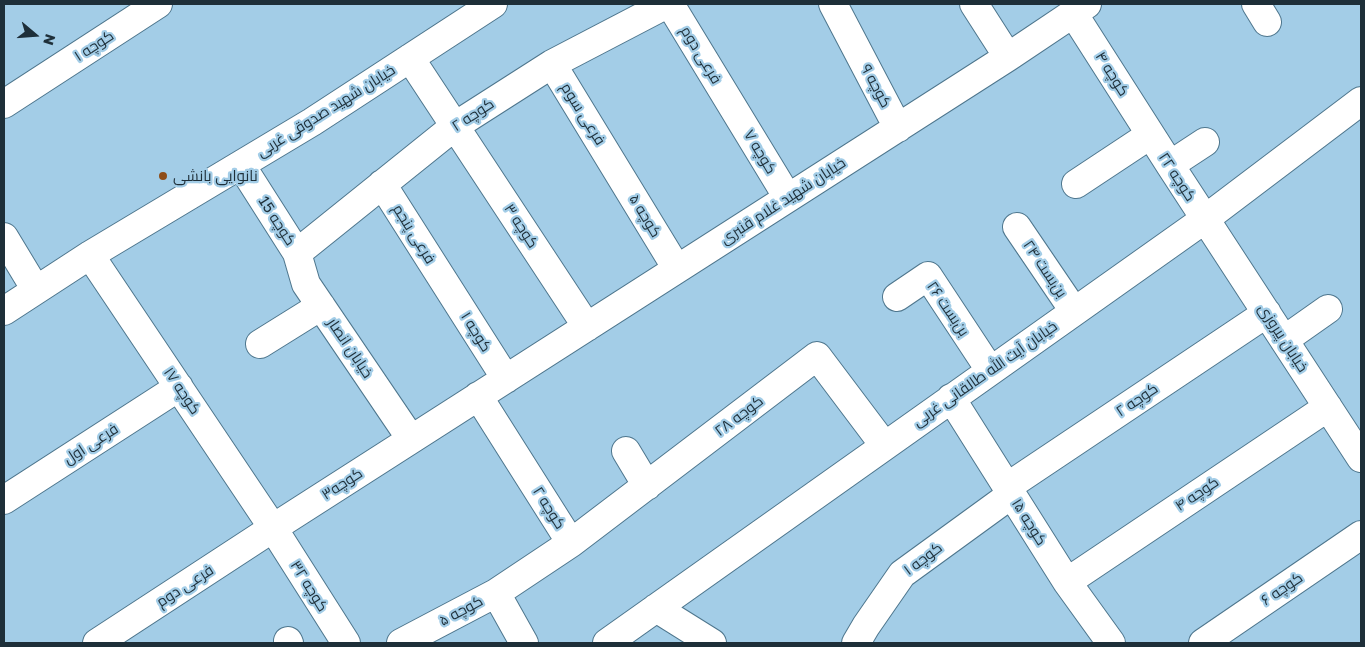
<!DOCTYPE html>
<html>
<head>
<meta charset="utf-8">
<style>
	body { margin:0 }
	#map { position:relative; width:1365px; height:647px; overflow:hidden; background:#a3cde7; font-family:"Golos Text",sans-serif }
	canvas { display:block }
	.frame { position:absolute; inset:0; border:5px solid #1e2f39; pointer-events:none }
	.north { position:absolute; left:10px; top:10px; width:50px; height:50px; -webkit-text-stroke:4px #a3cde7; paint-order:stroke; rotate:108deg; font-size:14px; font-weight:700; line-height:20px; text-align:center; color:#1e2f39 }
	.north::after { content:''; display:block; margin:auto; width:18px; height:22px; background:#1e2f39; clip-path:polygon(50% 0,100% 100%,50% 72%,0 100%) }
</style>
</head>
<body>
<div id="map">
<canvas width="1365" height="647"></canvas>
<div class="frame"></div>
<div class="north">N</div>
</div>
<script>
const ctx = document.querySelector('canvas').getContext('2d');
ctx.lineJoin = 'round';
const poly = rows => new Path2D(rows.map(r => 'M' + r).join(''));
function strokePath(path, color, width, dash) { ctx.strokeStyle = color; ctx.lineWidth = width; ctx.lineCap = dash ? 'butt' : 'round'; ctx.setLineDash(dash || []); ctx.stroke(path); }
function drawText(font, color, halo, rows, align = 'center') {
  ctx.font = font + ' "Golos Text",Cairo,sans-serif'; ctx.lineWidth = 4.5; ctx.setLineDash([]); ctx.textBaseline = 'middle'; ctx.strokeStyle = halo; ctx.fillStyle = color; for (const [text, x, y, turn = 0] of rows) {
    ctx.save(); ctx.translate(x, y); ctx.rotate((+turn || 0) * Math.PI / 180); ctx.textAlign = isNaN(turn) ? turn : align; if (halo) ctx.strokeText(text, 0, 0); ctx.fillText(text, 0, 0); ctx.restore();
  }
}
const minor = poly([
	[670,4,788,198],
	[833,4,898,128],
	[974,4,1008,57],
	[1256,4,1267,22],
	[1073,13,1170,165,1361,458],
	[410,58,587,327],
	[552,64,677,269],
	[4,104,158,4],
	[241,165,297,253,306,284,411,439],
	[1170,165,1205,142],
	[382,184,506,379],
	[1076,184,1150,135],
	[1017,227,1074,311],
	[4,237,36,290],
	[297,253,455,126,552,64,667,4],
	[90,255,273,528,346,643],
	[897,297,928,276,990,370],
	[4,311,90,255,312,122,493,4],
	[1284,340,1328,309],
	[260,344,321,306],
	[478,396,571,543],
	[951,398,1067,582,1111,643],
	[626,451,647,486],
	[1007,487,1267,313],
	[4,500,179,387],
	[1067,582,1328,407],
	[496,593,524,643],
	[656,608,712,643],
	[288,641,289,643],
	[97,643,273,528,1008,57,1087,4],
	[401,643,496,593,571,543,817,356,884,445],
	[607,643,1205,219,1361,101],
	[856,643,866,626,902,574,1012,494],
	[1203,643,1361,535]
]);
const markers = [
	[163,176,5,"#8e4d18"]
];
const streetNames = [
	["کوچه ۱",94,46,-33],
	["فرعی دوم",701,55,59],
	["کوچه ۴",1112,74,58],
	["کوچه ۹",876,86,62],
	["خیابان شهید صدوقی غربی",326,111,-32],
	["فرعی سوم",583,114,58],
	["کوچه ۲",473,115,-33],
	["کوچه ۷",760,152,59],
	["کوچه ۲۲",1177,177,57],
	["خیابان شهید غلام قنبری",783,201,-33],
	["کوچه ۵",645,216,59],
	["کوچه 15",277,221,57],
	["کوچه ۳",521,226,57],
	["فرعی پنجم",414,234,58],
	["بن‌بست ۲۴",1045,269,56],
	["بن‌بست ۲۶",948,309,56],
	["کوچه ۱",476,332,58],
	["خیابان پیروزی",1283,338,57],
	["خیابان انصار",350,348,56],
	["خیابان آیت الله طالقانی غربی",985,374,-35],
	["کوچه ۱۷",182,391,56],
	["کوچه ۲",1137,400,-34],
	["کوچه ۲۸",739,416,-37],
	["فرعی اول",91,444,-33],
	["کوچه۳",342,484,-33],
	["کوچه ۴",1197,494,-34],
	["کوچه ۲",549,508,58],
	["کوچه ۱۵",1029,522,58],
	["کوچه ۱",923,559,-37],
	["فرعی دوم",185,586,-33],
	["کوچه ۳۲",309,586,58],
	["کوچه ۶",1282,589,-34],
	["کوچه ۵",461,611,-28]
];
const poiNames = [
	["نانوایی بانشی",173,176]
];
strokePath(minor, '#4e768d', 30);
strokePath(minor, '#fff', 28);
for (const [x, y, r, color] of markers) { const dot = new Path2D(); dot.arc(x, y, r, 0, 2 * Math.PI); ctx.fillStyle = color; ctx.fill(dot); strokePath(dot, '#a3cde7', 2); }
drawText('15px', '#1e2f39', '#a3cde7', streetNames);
drawText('15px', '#1e2f39', '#a3cde7', poiNames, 'left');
</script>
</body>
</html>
